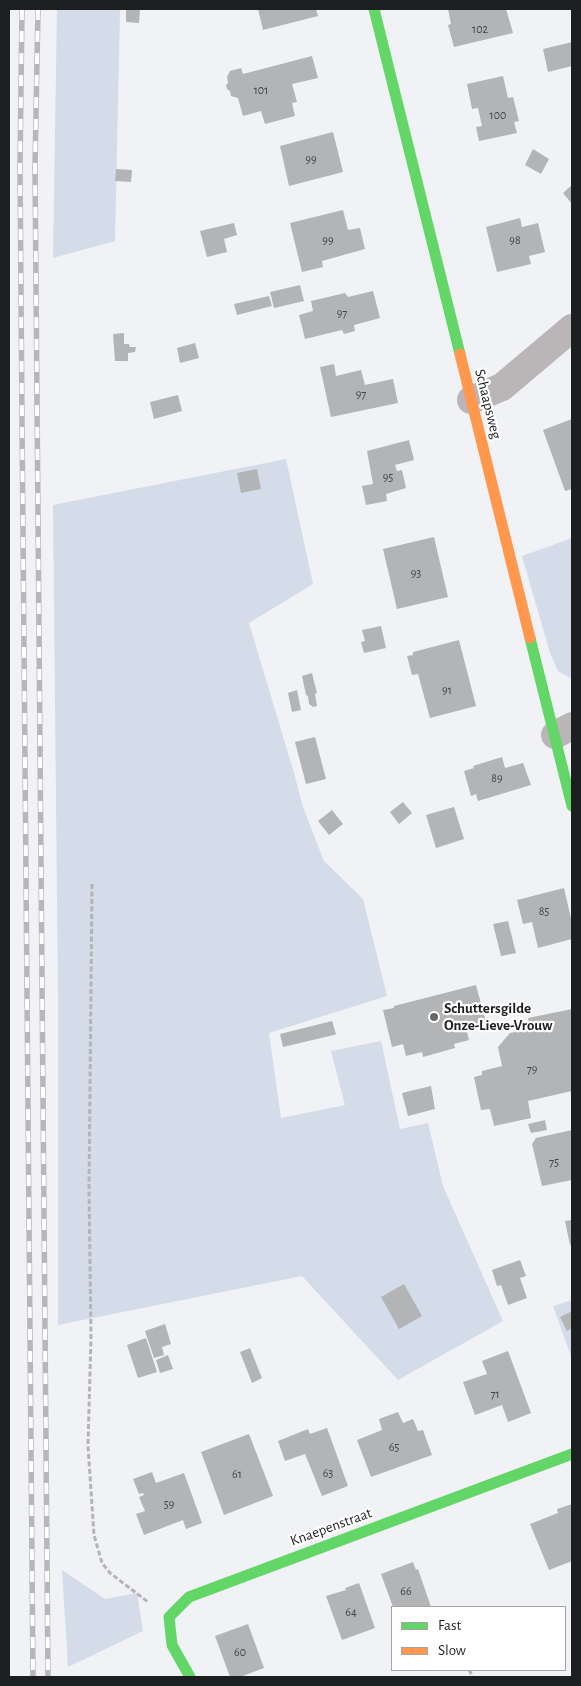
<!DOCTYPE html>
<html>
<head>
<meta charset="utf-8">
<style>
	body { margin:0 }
	#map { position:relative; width:581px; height:1686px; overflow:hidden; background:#f0f2f5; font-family:"Alegreya Sans",sans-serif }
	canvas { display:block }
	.frame { position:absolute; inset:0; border:10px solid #1d1e1f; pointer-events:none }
	.legend { position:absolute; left:391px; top:1606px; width:175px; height:65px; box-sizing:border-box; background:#fff; border:1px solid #a5a5a5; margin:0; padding:6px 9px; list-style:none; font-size:15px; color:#1d1e1f }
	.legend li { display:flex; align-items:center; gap:10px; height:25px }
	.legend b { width:25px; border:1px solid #a5a5a5 }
</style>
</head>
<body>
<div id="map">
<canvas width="581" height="1686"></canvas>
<div class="frame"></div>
<ul class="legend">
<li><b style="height:6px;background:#63d668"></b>Fast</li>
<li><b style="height:6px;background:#ff974d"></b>Slow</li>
</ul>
</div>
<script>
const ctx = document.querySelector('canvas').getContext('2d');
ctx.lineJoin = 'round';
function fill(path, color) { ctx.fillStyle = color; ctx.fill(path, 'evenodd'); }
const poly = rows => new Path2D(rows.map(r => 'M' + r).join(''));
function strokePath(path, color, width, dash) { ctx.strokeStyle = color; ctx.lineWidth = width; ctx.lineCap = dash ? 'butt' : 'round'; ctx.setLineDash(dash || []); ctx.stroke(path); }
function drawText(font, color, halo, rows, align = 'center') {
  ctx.font = font + ' "Alegreya Sans",sans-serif'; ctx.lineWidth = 4.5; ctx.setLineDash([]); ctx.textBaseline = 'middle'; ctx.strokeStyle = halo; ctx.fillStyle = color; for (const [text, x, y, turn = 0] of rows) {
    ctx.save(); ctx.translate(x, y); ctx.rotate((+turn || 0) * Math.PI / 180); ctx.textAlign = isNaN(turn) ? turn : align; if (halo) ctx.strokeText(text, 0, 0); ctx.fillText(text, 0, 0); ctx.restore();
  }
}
const green = poly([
	[57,9,120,9,115,241,53,258],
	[286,459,313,584,249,623,294,773,303,807,324,861,363,899,387,996,269,1033,281,1118,345,1105,331,1051,381,1041,400,1129,428,1123,443,1186,503,1321,398,1380,302,1276,58,1325,58,995,53,505],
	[572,538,572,679,558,671,550,653,522,556],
	[572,1300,572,1359,553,1306],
	[62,1570,105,1599,137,1593,143,1631,68,1667]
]);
const building = poly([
	[126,9,140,9,139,23,126,22],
	[258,9,316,9,318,16,263,30],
	[448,9,506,9,513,33,454,47,448,25,451,24],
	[572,42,572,66,548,72,543,49],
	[312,56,318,78,292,84,297,102,292,103,295,116,265,124,261,111,243,116,238,98,231,96,230,91,227,89,226,85,228,83,227,77,230,71,241,68,243,74],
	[503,76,508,98,513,97,519,121,514,122,517,133,479,141,476,127,482,126,478,108,472,109,467,84],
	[333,132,343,172,289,186,280,146],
	[533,149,549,159,541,174,525,165],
	[116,169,132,170,131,182,115,181],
	[572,185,572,204,563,193],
	[343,210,348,230,360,228,365,249,322,261,323,267,302,272,290,223],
	[520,218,522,227,538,223,545,252,529,256,531,264,497,272,486,227],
	[234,223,237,235,224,239,227,252,207,257,200,231],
	[300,285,304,301,274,308,270,292],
	[373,291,380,318,354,325,355,331,344,334,342,330,305,339,299,315,313,311,311,301,345,293,348,297],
	[269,296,272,306,237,315,234,304],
	[124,333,124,344,129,344,130,347,136,347,135,352,128,353,128,361,115,361,113,334],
	[195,343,199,358,180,363,177,348],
	[334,364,336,376,361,370,365,385,393,379,398,403,331,417,320,367],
	[178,395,182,411,154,419,150,402],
	[572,419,572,489,565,491,543,430],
	[409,440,414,460,395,465,397,471,402,470,406,488,386,494,387,501,366,505,362,486,373,484,367,451],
	[257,469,261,489,241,493,237,473],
	[434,537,448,597,397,609,383,549],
	[381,626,386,648,364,653,361,642,365,641,362,630],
	[459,640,476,706,430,718,418,674,412,675,407,656,413,655,413,652],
	[312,673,317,693,315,694,317,706,313,707,309,704,308,696,306,695,302,676],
	[297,690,301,710,292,712,288,693],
	[315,737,326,779,306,784,295,742],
	[502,757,505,768,523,763,531,785,478,801,476,794,471,796,464,771,474,768,473,766],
	[403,802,412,813,399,824,390,812],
	[454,807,464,839,436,848,426,815],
	[332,810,343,824,329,835,318,821],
	[564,888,572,923,572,939,538,948,532,922,523,924,517,900],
	[508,921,516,953,501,956,493,924],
	[476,985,486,1023,466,1028,469,1040,454,1044,455,1048,423,1057,422,1052,406,1056,403,1044,392,1047,383,1010,394,1008,394,1006],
	[572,1009,572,1091,528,1101,531,1118,494,1126,490,1109,481,1110,474,1077,482,1075,482,1071,502,1066,498,1047,510,1033,530,1029,528,1018],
	[332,1021,336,1034,334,1035,283,1047,280,1034],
	[431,1086,435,1109,408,1116,402,1093],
	[545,1120,547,1130,531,1133,528,1124],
	[572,1130,572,1180,542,1186,532,1144,536,1138],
	[572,1220,572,1244,570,1245,565,1221],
	[520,1260,526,1276,520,1278,527,1298,508,1305,501,1285,497,1286,492,1270],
	[404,1284,422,1316,399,1329,381,1297],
	[572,1311,572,1328,567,1331,560,1317],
	[165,1324,171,1344,162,1347,164,1355,154,1358,145,1331],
	[146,1338,157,1372,138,1378,127,1345],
	[250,1348,262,1378,252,1383,240,1352],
	[508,1351,531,1413,508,1422,502,1405,475,1415,463,1382,487,1374,482,1361],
	[168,1355,173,1369,160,1373,156,1360],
	[398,1412,403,1423,413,1419,418,1431,423,1430,432,1455,371,1477,357,1440,382,1430,379,1419],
	[327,1428,348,1486,322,1496,305,1454,285,1461,278,1441,308,1429,310,1434],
	[249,1434,273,1496,224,1515,201,1452],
	[152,1472,156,1483,184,1473,202,1523,186,1529,183,1520,144,1535,136,1514,145,1511,139,1497,144,1495,143,1493,139,1494,133,1479],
	[572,1504,572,1561,549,1570,530,1524,558,1513,557,1509],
	[413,1562,416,1570,418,1569,431,1607,393,1607,381,1574],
	[359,1583,375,1628,342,1640,326,1596,346,1590,345,1588],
	[248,1624,264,1668,240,1677,230,1677,215,1636]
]);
const path = poly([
	[92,884,89,1190,91,1336,88,1446,94,1535,102,1563,110,1573,148,1602],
	[469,1670,473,1677]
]);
const street = poly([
	[471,400,502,387,572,328],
	[555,735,572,726]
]);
const fast = poly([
	[374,9,460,354],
	[530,638,572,806],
	[190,1677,172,1645,169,1617,189,1597,572,1454]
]);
const slow = poly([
	[460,354,530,638]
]);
const rail = poly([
	[22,9,20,167,22,420,33,1677],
	[38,9,35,167,48,1677]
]);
const markers = [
	[434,1017,5,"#67686a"]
];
const numberNames = [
	["102",480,29],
	["101",261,90],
	["100",498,115],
	["99",311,159],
	["99",328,240],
	["98",515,240],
	["97",342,313],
	["97",361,394],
	["95",388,477],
	["93",416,573],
	["91",447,690],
	["89",497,778],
	["85",544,911],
	["79",532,1069],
	["75",554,1162],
	["71",495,1394],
	["65",394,1447],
	["63",328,1473],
	["61",237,1474],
	["59",169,1504],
	["66",406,1591],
	["64",351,1612],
	["60",240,1652]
];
const streetNames = [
	["Schaapsweg",488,404,76],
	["Knaepenstraat",331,1527,-20]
];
const poiNames = [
	["Schuttersgilde",444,1008],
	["Onze-Lieve-Vrouw",444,1025]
];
fill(green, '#d4dbe9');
fill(building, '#b3b4b6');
strokePath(path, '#b5b4b4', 3, [5, 2.5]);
strokePath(street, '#bab6b8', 28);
strokePath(fast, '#63d668', 11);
strokePath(slow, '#ff974d', 11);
strokePath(rail, '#b7b6b9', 5.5);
strokePath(rail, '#fff', 4, [11]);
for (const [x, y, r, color] of markers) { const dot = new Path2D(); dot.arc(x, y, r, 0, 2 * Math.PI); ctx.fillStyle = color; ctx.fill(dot); strokePath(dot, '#fff', 2); }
drawText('12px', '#424445', null, numberNames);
drawText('15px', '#1d1e1f', '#fff', streetNames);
drawText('bold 15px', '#1d1e1f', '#fff', poiNames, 'left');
</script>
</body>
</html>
